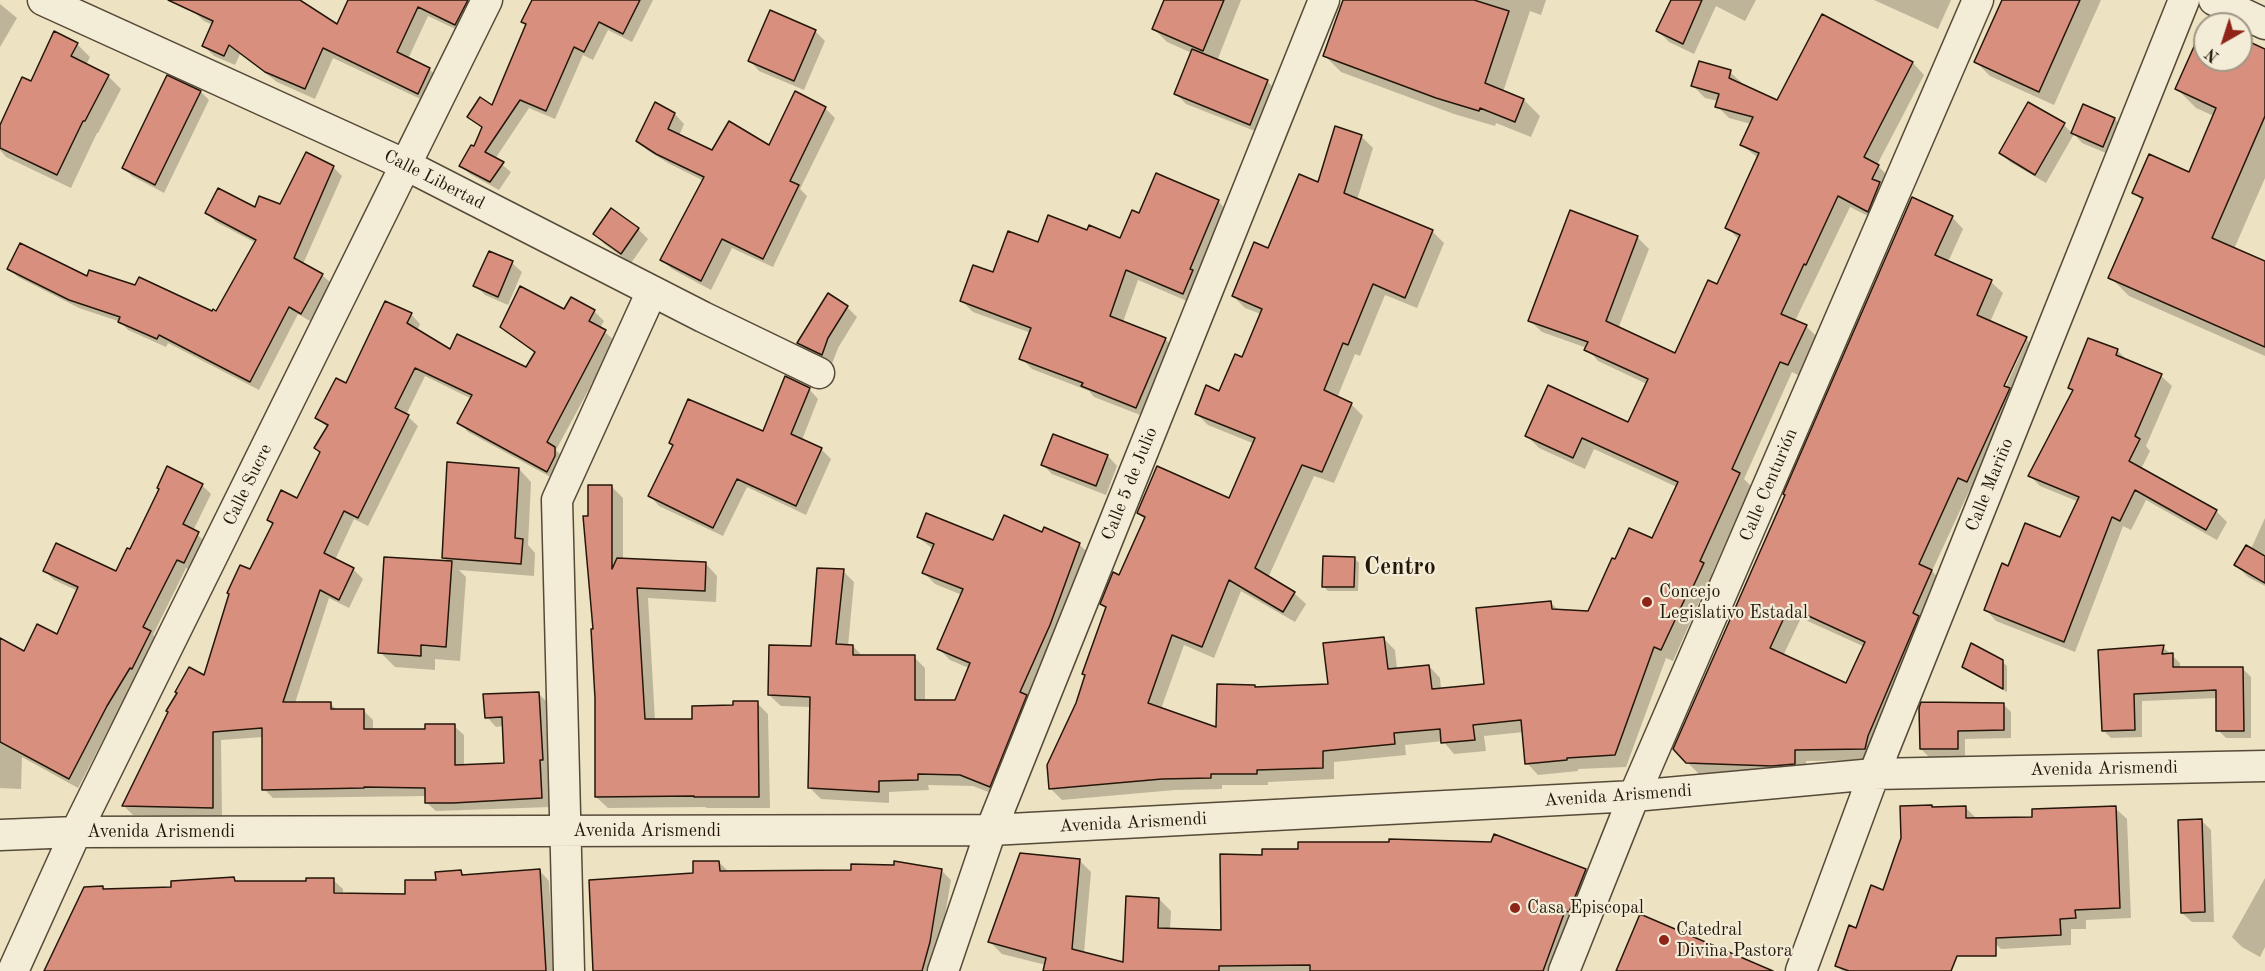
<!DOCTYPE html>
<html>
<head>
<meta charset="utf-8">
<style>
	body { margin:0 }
	#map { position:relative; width:2265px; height:971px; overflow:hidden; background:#ede2c1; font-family:"Old Standard TT",serif }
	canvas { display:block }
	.north { position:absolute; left:2193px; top:12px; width:60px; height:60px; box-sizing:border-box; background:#f3ecd7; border:2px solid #a09785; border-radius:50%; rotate:219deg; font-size:16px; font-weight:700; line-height:24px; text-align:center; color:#24170a }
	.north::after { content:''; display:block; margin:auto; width:21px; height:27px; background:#8f2418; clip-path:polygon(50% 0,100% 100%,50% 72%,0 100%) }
</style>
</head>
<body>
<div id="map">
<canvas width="2265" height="971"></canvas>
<div class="north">N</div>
</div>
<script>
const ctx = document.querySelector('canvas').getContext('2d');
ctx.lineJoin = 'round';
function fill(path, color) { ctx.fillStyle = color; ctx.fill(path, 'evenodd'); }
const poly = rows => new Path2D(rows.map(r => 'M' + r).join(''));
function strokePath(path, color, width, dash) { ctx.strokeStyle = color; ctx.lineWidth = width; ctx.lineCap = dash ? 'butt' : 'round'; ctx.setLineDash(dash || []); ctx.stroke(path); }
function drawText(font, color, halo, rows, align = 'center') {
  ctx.font = font + ' "Old Standard TT",serif'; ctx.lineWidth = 4.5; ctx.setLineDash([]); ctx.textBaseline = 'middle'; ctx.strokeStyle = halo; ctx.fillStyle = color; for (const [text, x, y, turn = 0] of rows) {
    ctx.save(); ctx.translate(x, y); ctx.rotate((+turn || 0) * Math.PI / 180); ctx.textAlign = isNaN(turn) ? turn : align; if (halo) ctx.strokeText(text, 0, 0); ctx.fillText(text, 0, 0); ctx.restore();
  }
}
const shadow = poly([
	[198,0,297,0,338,26,349,0,484,0,466,34,428,16,408,59,429,69,440,79,429,103,333,58,315,99,277,82,240,54,235,65,214,56,204,46,213,25,204,21,193,11],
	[534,0,653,0,632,42,608,30,593,60,583,55,555,119,529,108,495,159,511,172,499,190,470,174,461,165,475,148,483,129,469,117,492,107,527,25,523,21],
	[1165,0,1241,0,1217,61,1267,81,1277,91,1260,133,1186,104,1176,94,1192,53,1167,42,1154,29],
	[1346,0,1546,0,1541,15,1530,11,1503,92,1524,100,1540,116,1531,137,1496,123,1495,126,1454,114,1341,72,1325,56],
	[1672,0,1756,0,1745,21,1716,6,1694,54,1669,42,1658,31],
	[1874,0,1951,0,1938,29],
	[2004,0,2101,0,2054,105,1990,76,1976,62],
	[0,4,17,18,0,47],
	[1829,19,1913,63,1924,75,1877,165,1890,178,1880,222,1850,207,1795,321,1806,326,1818,338,1800,376,1792,372,1744,479,1751,486,1712,573,1715,576,1704,599,1701,598,1673,661,1666,658,1626,767,1578,769,1578,771,1538,775,1527,763,1524,732,1484,736,1486,751,1454,754,1443,741,1405,745,1406,755,1334,762,1334,779,1268,782,1268,785,1222,785,1222,789,1175,790,1062,800,1050,788,1107,609,1102,604,1120,577,1146,520,1138,513,1229,500,1255,444,1208,425,1196,413,1220,392,1243,359,1261,314,1245,308,1233,296,1319,184,1361,136,1373,148,1357,200,1432,231,1444,243,1417,308,1385,295,1360,356,1355,354,1337,398,1351,404,1363,416,1334,483,1314,476,1268,578,1294,593,1306,604,1295,622,1241,591,1214,658,1184,645,1161,709,1217,729,1256,689,1329,686,1384,639,1395,650,1397,669,1429,666,1440,678,1441,689,1485,685,1551,603,1559,611,1589,612,1616,561,1652,540,1677,487,1594,449,1585,469,1539,448,1527,436,1629,424,1647,384,1598,361,1587,348,1542,332,1530,321,1637,237,1649,249,1618,329,1676,355,1718,286,1739,240,1727,227,1758,158,1742,145,1751,124,1729,118,1717,106,1718,101,1705,98,1693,86,1730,72,1742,83,1741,85,1778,102],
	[2205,24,2205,60,2241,60,2241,40,2265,50,2265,178,2234,249,2265,263,2265,356,2129,296,2110,277,2143,202,2134,192,2189,174,2214,116,2196,108,2177,89],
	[815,31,825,41,804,90,759,71,750,61],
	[77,44,90,57,86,65,108,76,121,89,98,133,97,133,71,188,6,157,0,150,0,129,31,83],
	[167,77,201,92,209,100,164,193,132,176,124,168],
	[825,108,835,118,800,189,807,196,773,267,732,248,711,290,672,269,662,260,704,181,668,163,647,150,637,140,675,114,684,124,679,136,713,152,770,147],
	[2115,119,2124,129,2113,156,2082,143,2074,134,2046,183,2010,162,2001,153,2064,125,2072,133],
	[333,167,342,176,303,264,322,275,331,283,310,321,298,314,259,390,168,343,166,347,128,330,121,322,79,308,18,277,9,269,88,278,217,313,256,243,216,222,207,213,280,206],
	[1218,201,1229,213,1194,304,1138,280,1123,322,1165,339,1176,350,1148,418,1094,397,1089,391,1032,369,1021,358,1031,333,973,312,962,301,994,274,1039,244,1087,232,1121,240,1140,215],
	[611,210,638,229,648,239,631,263,604,244,595,234],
	[1952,217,1963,229,1948,262,1991,282,2003,293,1990,322,2026,339,2037,350,1979,493,1970,489,1932,571,1943,582,1877,760,1806,761,1806,775,1785,777,1699,774,1687,762],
	[2023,342,2026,342,2003,393,2000,392],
	[1801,618,1865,647,1847,685,1783,656],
	[490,253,512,263,522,272,508,305,485,295,475,285],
	[847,307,857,317,838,348,832,364,809,353,799,343],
	[565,311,594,311,604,321,600,328,615,341,556,450,564,458,556,480,468,432,459,422,472,399,425,376,406,415,418,426,368,526,354,519,335,560,354,570,363,579,349,608,329,598,295,703,330,703,337,710,364,711,373,720,373,730,427,730,454,726,464,735,464,766,505,764,503,726,496,727,487,717,539,694,548,703,552,769,548,769,551,807,436,811,426,802,426,796,273,798,264,789,263,737,221,740,222,817,133,815,124,806,205,677,251,571,274,525,269,520,298,500,321,453,328,428,317,418,411,314,420,324,417,331,451,351,527,369,535,353,501,327],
	[2117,350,2128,361,2161,376,2172,386,2146,446,2150,451,2141,469,2216,511,2227,522,2217,540,2146,500,2131,530,2123,526,2075,652,1996,621,1986,610,2009,568,2061,539,2079,502,2040,486,2029,475,2074,391,2070,388],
	[809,389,818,399,802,440,821,449,831,459,806,515,747,487,723,536,659,506,650,496,764,433],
	[1054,436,1108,456,1117,466,1106,495,1052,474,1043,465],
	[519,469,531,482,528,545,535,553,534,576,459,570,466,577,460,661,435,659,435,670,395,667,380,652,449,562,444,558],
	[202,485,211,494,193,531,207,543,193,571,186,568,153,635,160,642,116,715,78,788,22,757,21,789,0,788,0,640,24,653,58,636,78,591,54,580,45,571,116,573,130,551],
	[612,487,623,498,623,560,706,564,717,576,716,602,648,598,655,721,694,721,757,703,768,714,770,808,707,808,705,807,608,808,596,797,595,630,589,517],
	[2265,518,2265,586,2248,577,2236,565,2251,549],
	[1043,534,1079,544,1090,555,1001,797,973,786,928,785,929,790,889,792,889,803,821,799,810,788,811,707,781,706,769,695,812,647,843,571,854,582,848,646,853,646,863,657,914,657,925,668,925,702,956,702,969,668,950,660,939,649,962,595,935,584,924,573,934,550,918,537,994,542],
	[1354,558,1359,563,1358,591,1328,591,1323,586],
	[2163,647,2180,663,2180,669,2243,669,2251,677,2251,738,2226,738,2218,730,2218,698,2142,701,2142,737,2111,738,2103,730],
	[2002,661,2007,666,2007,692,1968,671,1963,667],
	[2003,704,2011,712,2011,738,1965,739,1965,756,1929,757,1921,749],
	[1965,807,1976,818,2034,819,2115,808,2127,819,2131,918,2086,920,2086,929,2071,929,2071,945,2001,949,1990,938,1984,892,1952,971,1842,971,1837,965,1857,930,1884,892],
	[2201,820,2211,830,2214,922,2192,922,2182,913],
	[1079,860,1091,872,1084,953,1124,963,1159,899,1171,911,1170,930,1222,931,1586,870,1597,882,1559,971,1044,971,1046,965,1002,954,990,942],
	[719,862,728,871,941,870,951,880,939,951,933,971,595,971,695,874],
	[540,871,549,881,554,971,46,971,102,888,105,890,172,888,234,879,238,882,307,883,333,880,343,889,343,895,407,896,461,872,465,876],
	[2265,878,2265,947,2260,957,2242,947,2232,937]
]);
const building = poly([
	[168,0,300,0,337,24,348,0,468,0,455,25,418,7,397,52,430,68,418,94,323,48,305,89,265,72,229,45,224,56,202,46,213,21,168,0],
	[532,0,640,0,623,34,599,22,584,52,574,47,546,111,520,100,485,152,504,162,490,182,459,166,471,145,474,146,482,127,467,117,480,97,492,105,526,24,521,22,532,0],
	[1164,0,1224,0,1203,51,1152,29,1164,0],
	[1343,0,1474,0,1509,11,1485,83,1524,99,1515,122,1480,108,1479,111,1436,98,1323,56,1343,0],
	[1671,0,1702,0,1683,44,1656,31,1671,0],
	[2002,0,2080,0,2039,92,1974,62,2002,0],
	[770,10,816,30,794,81,748,61,770,10],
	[1822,14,1913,62,1864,157,1879,165,1872,179,1880,182,1868,212,1838,196,1806,265,1804,264,1781,314,1807,325,1788,365,1780,362,1732,469,1740,473,1700,561,1704,563,1692,589,1690,588,1661,650,1654,647,1615,755,1567,758,1567,760,1525,764,1521,720,1473,725,1475,740,1441,743,1440,729,1394,733,1395,744,1323,751,1323,768,1257,770,1257,774,1211,774,1211,778,1162,779,1049,789,1047,765,1076,703,1085,675,1082,674,1106,607,1100,604,1113,572,1119,575,1145,517,1137,513,1157,466,1229,498,1255,438,1195,414,1206,385,1219,391,1235,354,1242,357,1262,309,1232,296,1254,242,1268,248,1299,174,1318,182,1335,126,1362,135,1344,193,1433,230,1405,298,1373,284,1348,345,1343,343,1324,390,1352,403,1322,472,1302,465,1255,568,1295,592,1283,612,1229,580,1202,647,1172,635,1148,703,1216,727,1217,684,1255,685,1255,687,1328,684,1323,643,1384,637,1388,669,1429,665,1432,689,1484,684,1476,608,1551,601,1552,609,1588,611,1612,558,1615,559,1629,528,1652,538,1678,482,1582,438,1573,458,1525,436,1548,385,1628,422,1648,379,1584,350,1588,342,1528,321,1570,210,1638,236,1606,321,1675,353,1708,280,1717,284,1740,235,1725,228,1759,153,1740,145,1753,117,1715,107,1719,94,1691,86,1699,61,1731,70,1729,78,1777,100,1822,14],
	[2205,22,2209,24,2205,24,2205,60,2241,60,2241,38,2265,49,2265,116,2212,238,2265,261,2265,347,2108,278,2143,198,2132,193,2149,154,2189,172,2216,108,2175,89,2205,22],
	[54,31,78,43,71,56,109,75,85,121,83,121,57,175,0,148,0,125,22,77,31,81,54,31],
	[1192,49,1268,80,1250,125,1174,94,1192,49],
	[167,75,201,91,155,185,122,168,167,75],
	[795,91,826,107,790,181,799,185,763,259,722,239,701,281,660,260,704,177,656,154,636,141,655,102,675,113,668,129,712,150,729,121,769,145,795,91],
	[2028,102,2065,123,2035,175,1999,153,2028,102],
	[2083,104,2115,118,2103,147,2071,133,2083,104],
	[306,152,334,166,294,258,323,274,301,314,289,307,250,382,159,335,157,339,118,322,120,317,69,300,7,269,20,243,87,276,89,270,135,285,139,277,212,311,213,309,216,311,256,240,205,213,218,188,255,207,259,196,280,204,306,152],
	[1156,173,1219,200,1190,269,1193,270,1183,294,1126,270,1110,316,1166,338,1136,408,1081,386,1083,383,1019,359,1031,328,960,301,973,265,993,272,1008,231,1038,242,1048,215,1087,230,1089,225,1120,238,1132,210,1139,213,1156,173],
	[1912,197,1953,216,1935,255,1992,280,1977,315,2027,337,2004,386,2010,388,1967,482,1958,478,1919,564,1932,570,1913,613,1919,616,1868,736,1865,749,1795,750,1795,764,1772,766,1686,763,1673,749,1785,495,1783,494,1912,197],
	[1789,607,1865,642,1846,683,1770,648,1789,607],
	[611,208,639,228,621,254,593,234,611,208],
	[489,251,513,261,498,297,473,286,489,251],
	[520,286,564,309,571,297,595,310,589,321,606,330,547,442,555,447,555,456,547,472,457,423,472,395,415,368,395,408,409,415,358,518,344,511,324,553,354,568,339,600,320,590,283,702,331,702,331,709,364,709,364,729,425,729,425,724,455,724,455,765,504,763,502,717,485,718,483,694,539,692,543,760,540,760,542,798,453,803,425,803,425,788,364,787,364,788,262,790,262,728,213,732,213,808,122,806,168,712,166,711,177,693,175,692,189,667,204,675,229,594,227,593,240,565,250,569,273,523,267,520,281,490,297,498,320,452,314,448,328,425,315,418,336,378,346,383,385,301,412,313,407,323,450,349,457,334,526,367,535,352,500,327,520,286],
	[828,293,848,306,828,338,822,355,797,343,828,293],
	[2088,338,2118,349,2116,355,2162,374,2135,436,2140,439,2129,461,2217,510,2206,530,2135,490,2120,521,2112,517,2064,642,1984,610,2002,563,2008,566,2025,523,2060,537,2079,497,2028,476,2073,390,2068,388,2088,338],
	[785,376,810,388,791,434,822,448,796,506,737,479,713,528,648,496,673,445,669,443,688,399,763,431,785,376],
	[1053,434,1108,455,1096,486,1041,465,1053,434],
	[447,462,519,468,515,538,523,539,521,564,442,558,447,462],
	[167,466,203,484,183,524,199,532,184,563,177,560,143,627,151,631,132,669,130,668,107,706,69,779,0,742,0,638,24,651,37,624,57,634,78,587,43,571,56,543,116,571,127,548,130,549,159,489,157,488,167,466],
	[588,485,612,485,612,569,617,558,706,562,705,591,637,588,645,719,692,719,692,706,733,705,733,701,758,701,759,797,694,797,694,796,595,797,595,698,591,629,593,629,583,516,588,516,588,485],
	[926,513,993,540,1004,515,1042,532,1044,527,1080,543,1050,625,1020,692,1027,695,990,787,960,775,918,774,918,780,879,781,879,792,808,788,810,697,768,695,769,645,811,646,817,568,844,569,836,644,853,645,853,655,915,655,915,700,955,700,970,663,937,649,963,589,922,573,934,544,917,537,926,513],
	[2246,545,2265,556,2265,583,2234,565,2246,545],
	[1323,556,1355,557,1354,587,1322,587,1323,556],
	[384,557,452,561,446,647,421,645,421,656,378,653,384,557],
	[1971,643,2003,660,2003,689,1962,667,1971,643],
	[2164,645,2162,654,2173,653,2173,667,2243,667,2244,731,2216,731,2216,690,2134,694,2135,730,2102,731,2098,650,2164,645],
	[1921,702,2004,703,2004,730,1958,731,1958,749,1920,749,1919,708,1921,702],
	[1932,805,1932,807,1966,806,1966,818,2032,817,2032,809,2116,806,2120,908,2075,910,2076,918,2060,919,2061,935,1996,938,1996,956,1957,956,1951,971,1849,971,1835,966,1849,925,1856,928,1871,885,1883,890,1901,838,1900,806,1932,805],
	[2202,819,2205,912,2181,913,2178,820,2202,819],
	[1494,834,1586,869,1569,912,1565,911,1543,971,1310,971,1310,965,1219,966,1219,971,1043,971,1046,958,988,942,1020,853,1080,859,1072,949,1123,962,1126,896,1159,898,1158,928,1221,930,1220,854,1262,855,1262,849,1298,849,1298,842,1389,842,1389,839,1491,842,1494,834],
	[693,861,719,861,720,871,851,870,851,864,894,865,894,861,942,869,930,942,922,971,593,971,589,880,693,873,693,861],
	[540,869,546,971,44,971,84,887,103,886,103,889,171,887,171,881,234,877,235,881,306,881,306,878,334,878,334,893,405,894,405,880,436,880,435,872,461,870,462,875,540,869],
	[1640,914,1773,971,1616,971,1640,914]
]);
const street = poly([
	[43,0,406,165,703,317,819,373],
	[2214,0,2265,24],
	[0,835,76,832,991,830,1634,796,1874,774,2265,766],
	[13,971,76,832,487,0],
	[569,971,557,500,652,291],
	[943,971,991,830,1324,0],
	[1564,971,1634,796,1978,0],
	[1801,971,1874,774,2184,0]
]);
const markers = [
	[1647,602,6,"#8f2418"],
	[1515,908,6,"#8f2418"],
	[1664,940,6,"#8f2418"]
];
const streetNames = [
	["Calle Libertad",434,180,27],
	["Calle 5 de Julio",1130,484,-68],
	["Calle Sucre",248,485,-64],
	["Calle Centurión",1769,485,-67],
	["Calle Mariño",1990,485,-68],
	["Avenida Arismendi",2104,769,-1],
	["Avenida Arismendi",1618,796,-4],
	["Avenida Arismendi",1133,823,-3],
	["Avenida Arismendi",647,831],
	["Avenida Arismendi",161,832]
];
const poiNames = [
	["Concejo",1659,592],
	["Legislativo Estadal",1659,613],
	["Casa Episcopal",1527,908],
	["Catedral",1676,930],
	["Divina Pastora",1676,951]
];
const districtNames = [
	["Centro",1400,568]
];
fill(shadow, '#0003');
fill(building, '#d98f7e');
strokePath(building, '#24170a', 1.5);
strokePath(street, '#564a38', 33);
strokePath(street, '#f3ecd7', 30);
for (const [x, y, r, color] of markers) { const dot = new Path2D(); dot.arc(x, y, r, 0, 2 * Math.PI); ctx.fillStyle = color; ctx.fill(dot); strokePath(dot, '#f3ecd7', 2); }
drawText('18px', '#24170a', '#f3ecd7', streetNames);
drawText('18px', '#24170a', '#f3ecd7', poiNames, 'left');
drawText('bold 24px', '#24170a', '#f3ecd7', districtNames);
</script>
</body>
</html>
